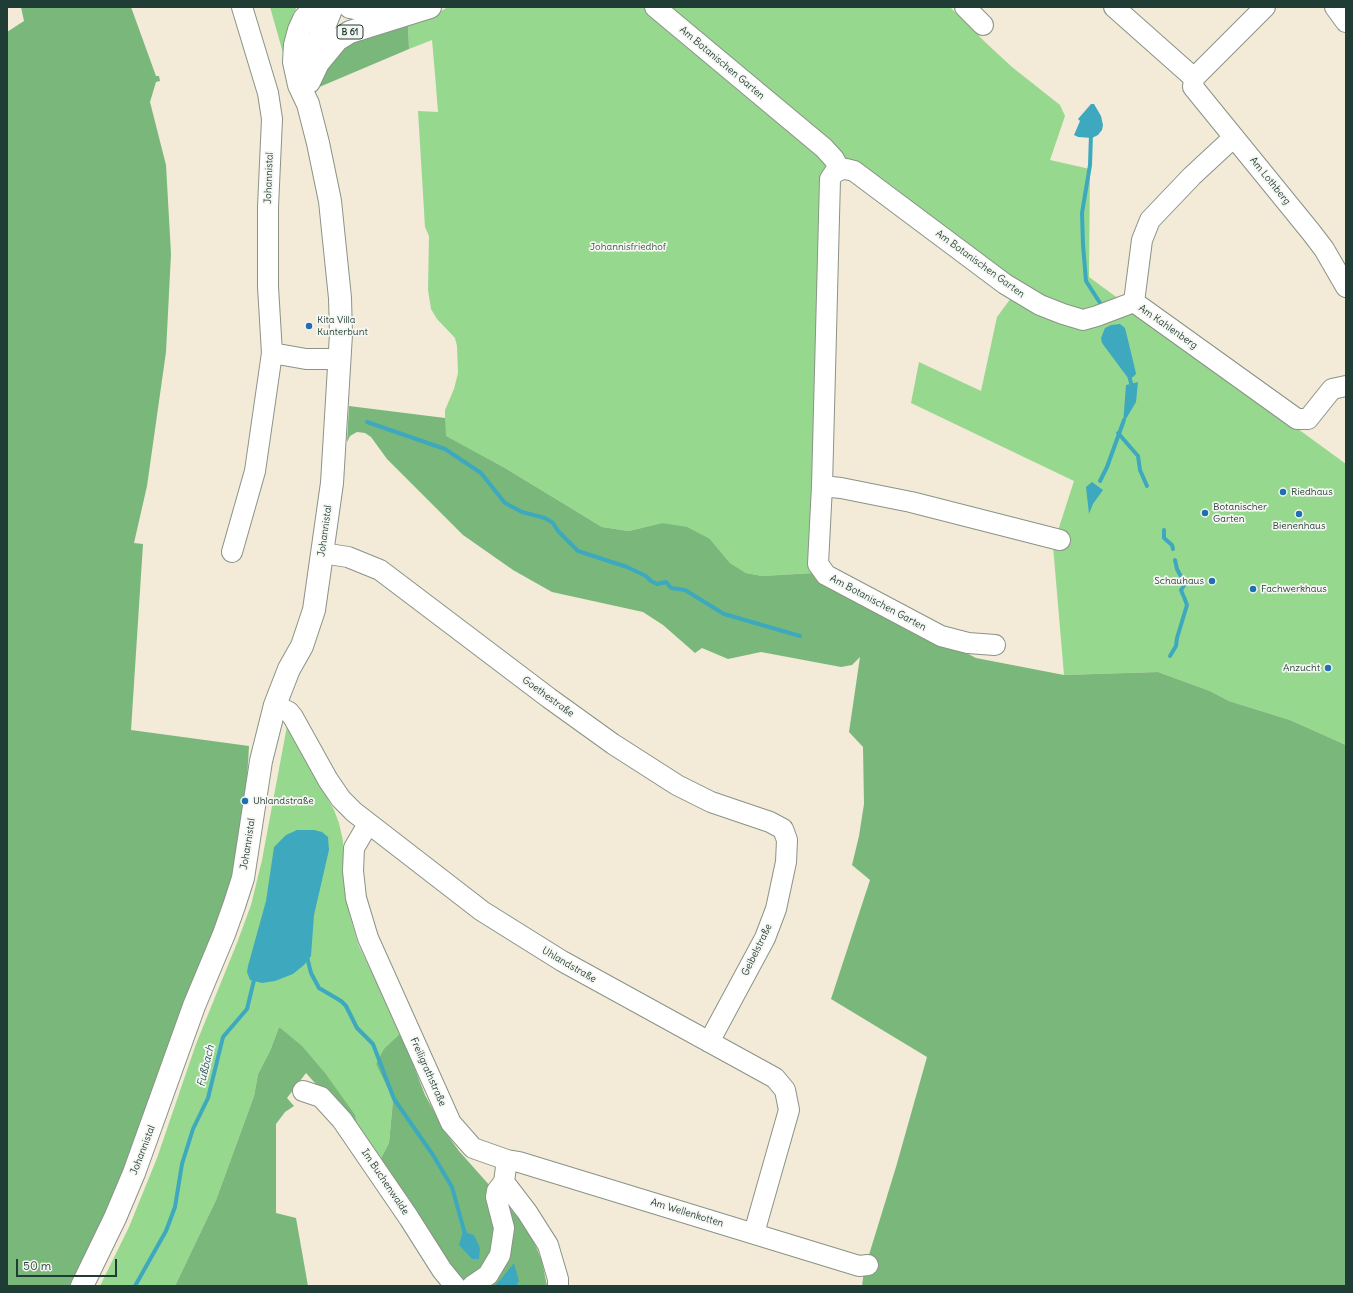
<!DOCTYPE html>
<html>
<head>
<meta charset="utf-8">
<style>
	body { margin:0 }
	#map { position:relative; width:1353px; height:1293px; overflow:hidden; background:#f3ead8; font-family:Delius,sans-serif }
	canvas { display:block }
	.frame { position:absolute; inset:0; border:8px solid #1f3d34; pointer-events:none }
	.scale { position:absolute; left:16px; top:1259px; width:101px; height:18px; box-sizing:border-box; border:2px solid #1f3d34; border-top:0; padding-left:5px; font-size:12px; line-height:14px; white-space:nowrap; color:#1f3d34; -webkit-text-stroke:3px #f6f6f2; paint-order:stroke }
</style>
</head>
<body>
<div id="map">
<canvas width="1353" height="1293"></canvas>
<div class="frame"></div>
<div class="scale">50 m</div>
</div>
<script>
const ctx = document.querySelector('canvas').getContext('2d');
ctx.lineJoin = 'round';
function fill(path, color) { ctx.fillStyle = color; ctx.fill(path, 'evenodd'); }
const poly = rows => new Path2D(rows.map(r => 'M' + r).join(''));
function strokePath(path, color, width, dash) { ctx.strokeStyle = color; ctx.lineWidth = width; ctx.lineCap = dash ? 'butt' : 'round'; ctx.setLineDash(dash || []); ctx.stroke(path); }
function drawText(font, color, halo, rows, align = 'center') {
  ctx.font = font + ' Delius,sans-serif'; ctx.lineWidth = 3.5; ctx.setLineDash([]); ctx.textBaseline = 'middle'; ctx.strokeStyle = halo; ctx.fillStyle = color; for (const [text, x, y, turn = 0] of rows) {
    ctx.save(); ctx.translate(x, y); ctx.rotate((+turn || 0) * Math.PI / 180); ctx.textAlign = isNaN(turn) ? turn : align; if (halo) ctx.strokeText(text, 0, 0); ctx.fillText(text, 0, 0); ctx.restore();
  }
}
const green = poly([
	[270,7,296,7,295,20,302,120],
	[448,7,644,7,826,158,813,573,762,576,746,573,730,563,710,539,662,523,629,531,602,527,505,468,445,436,445,410,454,389,458,373,457,346,455,338,437,319,431,309,428,290,429,236,425,227,418,111,438,112,435,74,432,40,409,49,408,25,429,18],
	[663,7,950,7,985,42,1012,67,1060,105,1065,116,1050,160,1090,169,1089,277,1119,299,1078,313,1007,278,834,150],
	[1011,298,1064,321,1135,310,1346,464,1346,745,1290,720,1229,701,1210,691,1158,672,1064,675,1053,546,1074,481,911,403,919,362,981,391,997,317],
	[287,726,334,810,339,823,343,841,344,887,350,916,358,944,401,1033,376,1064,393,1100,389,1143,378,1164,279,1027,270,1051,258,1074,254,1096,216,1200,175,1286,100,1286,129,1227,157,1158,196,1044,237,943,251,905,262,860]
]);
const forest = poly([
	[21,7,131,7,156,76,159,76,160,81,156,82,150,102,166,165,171,254,166,352,147,486,134,543,143,544,131,730,249,746,245,812,236,877,134,1149,73,1286,7,1286,7,32,24,21],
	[408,25,409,49,317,88,325,64,352,40],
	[349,406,445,418,446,436,505,468,602,527,629,531,662,523,687,527,710,539,730,563,746,573,762,576,813,573,976,658,1064,675,1158,672,1210,691,1229,701,1290,720,1346,745,1346,1286,862,1286,864,1271,896,1167,927,1057,831,999,870,880,852,865,859,836,864,804,863,747,849,732,860,657,852,665,841,667,761,652,728,659,702,648,695,653,663,625,643,612,552,592,513,570,463,535,387,459,371,437,365,433,357,432,350,436,347,442],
	[279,1027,302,1046,325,1073,355,1115,360,1139,346,1118,306,1073,287,1098,294,1106,285,1112,276,1124,276,1213,296,1218,308,1286,175,1286,216,1200,254,1096,258,1074,270,1051],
	[401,1033,425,1095,446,1133,459,1151,522,1222,534,1242,542,1261,547,1286,478,1286,472,1277,464,1279,457,1278,378,1164,389,1143,393,1100,376,1064,384,1049]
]);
const water = poly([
	[1091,104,1094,104,1101,116,1103,125,1102,130,1098,135,1092,138,1078,137,1074,135,1080,121,1078,119],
	[1120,324,1125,328,1127,336,1135,369,1136,374,1133,377,1128,378,1102,343,1101,338,1105,328,1111,325],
	[1138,382,1136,402,1123,424,1126,385],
	[1092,482,1103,490,1093,504,1089,514,1086,487],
	[297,830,314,830,322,832,328,837,329,850,314,915,311,956,304,965,293,974,275,981,262,983,250,980,247,972,248,966,266,901,274,847,286,835],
	[466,1230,467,1233,474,1235,480,1248,479,1259,472,1259,459,1245,463,1231],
	[514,1263,519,1281,516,1286,495,1286]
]);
const stream = poly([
	[1091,134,1090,165,1082,213,1083,245,1086,281,1102,306],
	[1129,374,1132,388],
	[367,422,445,449,481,473,505,503,522,512,545,518,553,523,558,531,578,551,627,567,646,576,651,581,657,584,666,582,671,588,685,590,724,614,800,636],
	[1118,433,1138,456,1140,470,1147,486],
	[1100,481,1107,467,1124,420],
	[1164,530,1164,538,1172,545,1173,549],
	[1175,560,1177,569,1185,584,1181,590,1183,595],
	[1170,656,1176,646,1177,638,1187,605,1184,597],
	[307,957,311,973,319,988,341,1001,346,1006,357,1028,373,1044,394,1099,433,1155,452,1187,465,1234],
	[135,1286,166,1231,175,1207,182,1164,193,1129,208,1098,223,1037,247,1009,255,976]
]);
const minor = poly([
	[655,7,824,148,834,159,840,170],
	[965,7,983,25],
	[1114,7,1194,78],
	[1265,7,1194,78,1193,87,1311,232,1324,249,1346,287],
	[1335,7,1346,22],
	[1134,302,1297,419,1308,419,1332,389,1346,386],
	[1134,302,1142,240,1150,220,1192,176,1234,137],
	[272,353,306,359,340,359],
	[822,486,841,488,911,502,1060,540],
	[232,552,255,471,272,353,268,287,268,207,272,119,268,93,242,7],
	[322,553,348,557,380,570,549,698,613,744,677,785,711,802,770,822,783,829,787,840,786,862,776,909,765,938,709,1042],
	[995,645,968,643,941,636,826,575,818,564,822,486,830,179,834,173,840,170,846,169,854,171,1005,284,1040,305,1063,314,1083,320,1097,316,1134,302],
	[275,705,289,712,293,717,328,780,341,799,354,812,482,911,562,961,775,1078,785,1090,789,1110,754,1233],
	[368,824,354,848,353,871,356,898,368,938,451,1123,473,1148,507,1160,504,1182,527,1212,548,1245,558,1279,558,1286],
	[303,1091,321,1097,342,1120,409,1218,442,1270,455,1286],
	[507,1160,519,1162,859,1266,868,1265],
	[472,1286,488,1275,500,1255,504,1228,496,1197,497,1191,504,1182]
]);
const major = poly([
	[309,79,312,57,332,7],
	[82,1286,115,1218,134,1173,194,1006,224,934,234,906,243,878,261,761,275,705,289,669,302,646,314,610,332,483,341,334,340,298,330,201,318,143,308,104,299,85,294,62,295,45,299,30,304,19,315,7]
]);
const highway = poly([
	[350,7,378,13,395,13],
	[309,82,318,63,337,40,350,32,430,7]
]);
const markers = [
	[309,326,4,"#1f6fb2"],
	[1283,492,4,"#1f6fb2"],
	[1205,513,4,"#1f6fb2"],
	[1299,514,4,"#1f6fb2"],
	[1212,581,4,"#1f6fb2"],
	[1253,589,4,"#1f6fb2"],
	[1328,668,4,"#1f6fb2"],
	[245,801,4,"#1f6fb2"]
];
const shields = [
	[350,32,26]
];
const shieldNames = [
	["B 61",350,32]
];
const streetNames = [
	["Am Botanischen Garten",722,63,40],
	["Johannistal",269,178,-88],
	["Am Lothberg",1270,181,51],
	["Am Botanischen Garten",980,264,36],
	["Am Kahlenberg",1168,327,35],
	["Johannistal",325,531,-82],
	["Am Botanischen Garten",878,603,28],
	["Goethestraße",548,697,36],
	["Johannistal",248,844,-81],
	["Geibelstraße",757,950,-64],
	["Uhlandstraße",569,965,30],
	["Freiligrathstraße",428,1072,66],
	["Johannistal",143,1150,-69],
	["Im Buchenwalde",385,1182,56],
	["Am Wellenkotten",687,1213,17]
];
const parkNames = [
	["Johannisfriedhof",628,247]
];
const poiNames = [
	["Kita Villa",317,320],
	["Kunterbunt",317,332],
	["Riedhaus",1291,492],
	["Botanischer",1213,507],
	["Garten",1213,519],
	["Bienenhaus",1299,526,"center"],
	["Schauhaus",1204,581,"right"],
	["Fachwerkhaus",1261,589],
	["Anzucht",1320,668,"right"],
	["Uhlandstraße",253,801]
];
const waterNames = [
	["Fußbach",206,1066,-77]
];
fill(green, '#97d88f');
fill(forest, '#79b87a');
fill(water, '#3ea9be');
strokePath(stream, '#3ea9be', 4);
strokePath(minor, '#899486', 22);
strokePath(major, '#899486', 24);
strokePath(highway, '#899486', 24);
strokePath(minor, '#fff', 20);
strokePath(major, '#fff', 22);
strokePath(highway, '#fff', 22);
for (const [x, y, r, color] of markers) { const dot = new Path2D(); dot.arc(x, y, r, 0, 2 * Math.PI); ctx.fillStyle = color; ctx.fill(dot); strokePath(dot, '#f6f6f2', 1.5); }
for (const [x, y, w] of shields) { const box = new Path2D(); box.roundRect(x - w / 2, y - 7, w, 14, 3); ctx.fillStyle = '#f6f6f2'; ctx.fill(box); strokePath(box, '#1f3d34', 1); }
drawText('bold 9px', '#1f3d34', null, shieldNames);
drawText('10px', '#1f3d34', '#f6f6f2', streetNames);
drawText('10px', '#375c46', '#f6f6f2', parkNames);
drawText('10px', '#1f3d34', '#f6f6f2', poiNames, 'left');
drawText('italic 11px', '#285d5d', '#f6f6f2', waterNames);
</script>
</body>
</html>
